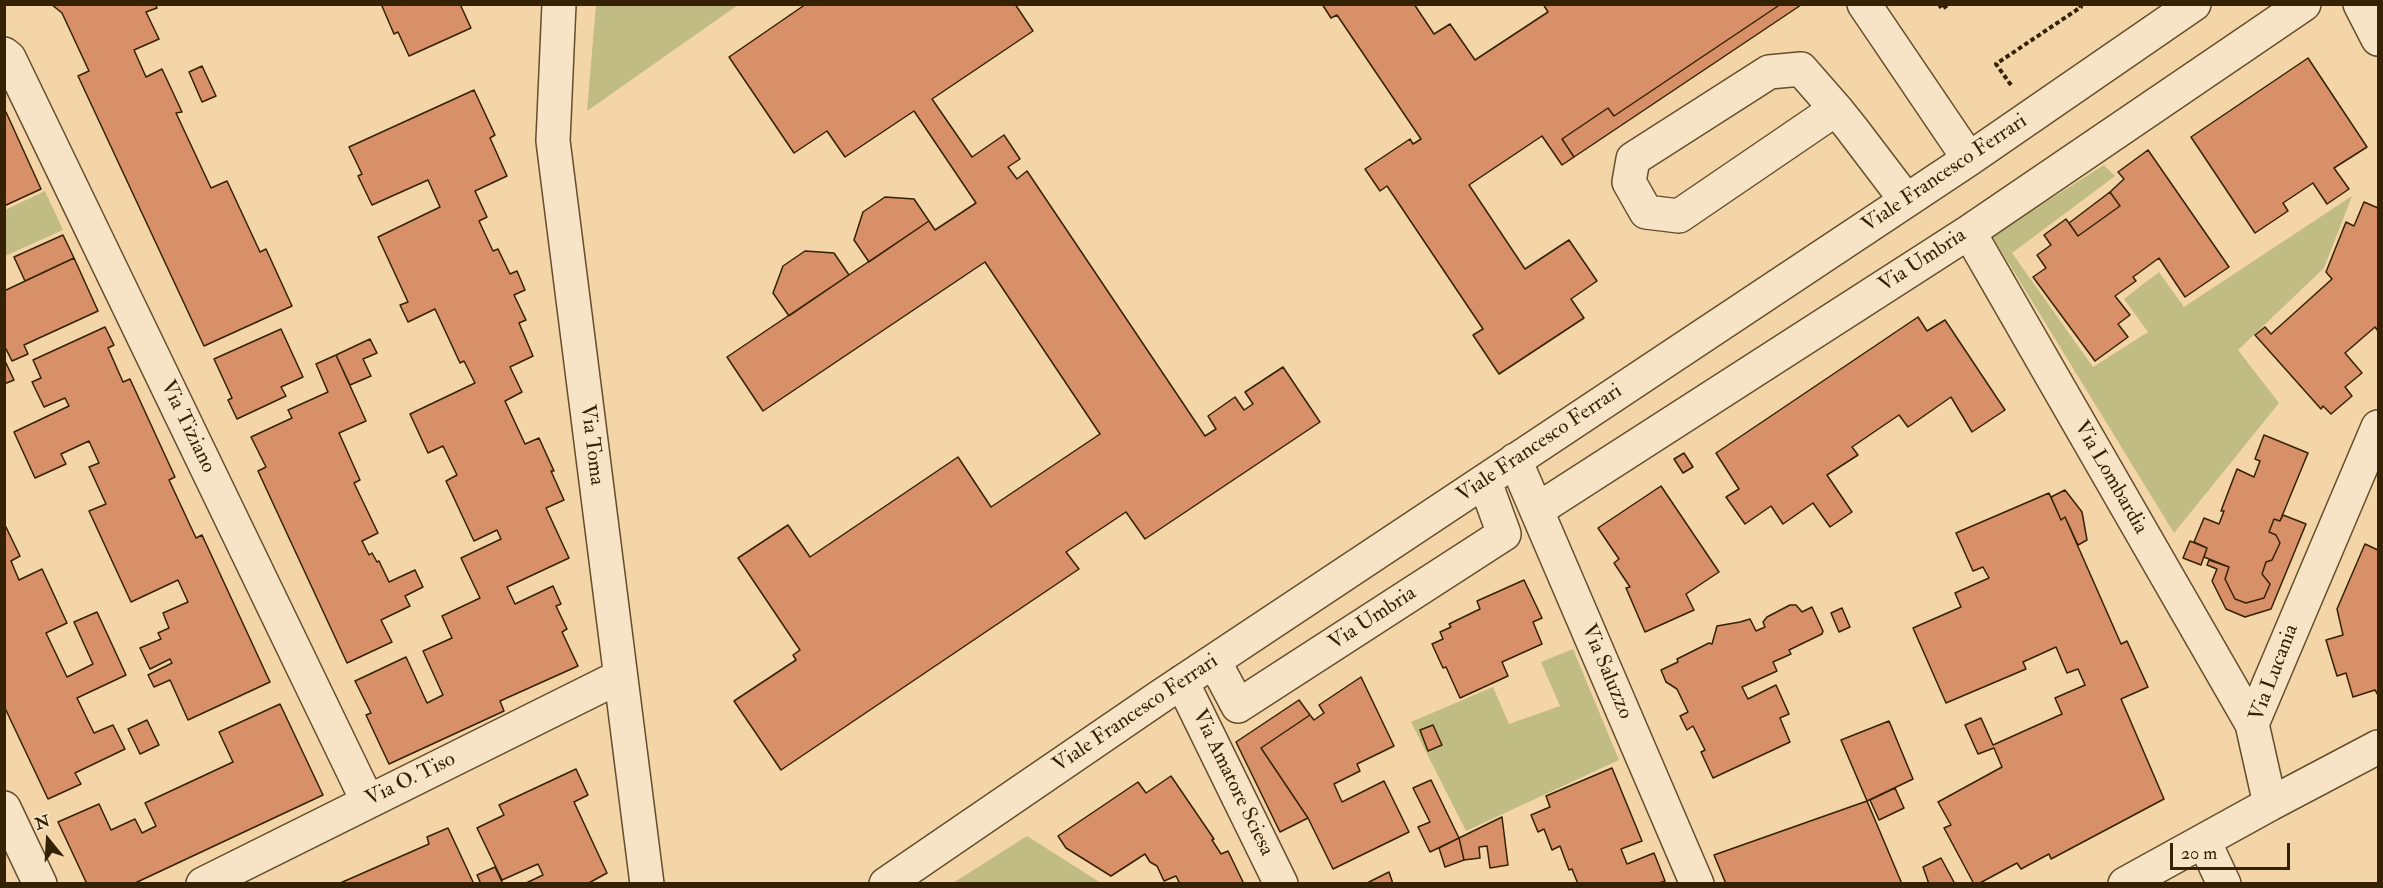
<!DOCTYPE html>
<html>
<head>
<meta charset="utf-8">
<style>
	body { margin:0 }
	#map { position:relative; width:2383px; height:888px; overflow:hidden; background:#f3d5a7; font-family:"IM FELL Double Pica",serif }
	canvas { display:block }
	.frame { position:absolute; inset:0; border:6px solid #352103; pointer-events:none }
	.north { position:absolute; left:18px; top:810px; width:60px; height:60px; -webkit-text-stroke:4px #f7e4c6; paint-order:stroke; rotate:342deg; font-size:16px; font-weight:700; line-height:24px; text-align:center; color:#352103 }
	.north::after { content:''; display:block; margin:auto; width:21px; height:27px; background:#352103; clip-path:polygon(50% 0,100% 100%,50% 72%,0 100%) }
	.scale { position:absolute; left:2170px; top:843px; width:120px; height:27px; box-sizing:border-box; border:3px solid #352103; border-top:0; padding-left:8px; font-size:18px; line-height:21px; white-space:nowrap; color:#352103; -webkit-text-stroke:4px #f7e4c6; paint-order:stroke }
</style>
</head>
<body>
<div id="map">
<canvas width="2383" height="888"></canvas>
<div class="frame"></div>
<div class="north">N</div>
<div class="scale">20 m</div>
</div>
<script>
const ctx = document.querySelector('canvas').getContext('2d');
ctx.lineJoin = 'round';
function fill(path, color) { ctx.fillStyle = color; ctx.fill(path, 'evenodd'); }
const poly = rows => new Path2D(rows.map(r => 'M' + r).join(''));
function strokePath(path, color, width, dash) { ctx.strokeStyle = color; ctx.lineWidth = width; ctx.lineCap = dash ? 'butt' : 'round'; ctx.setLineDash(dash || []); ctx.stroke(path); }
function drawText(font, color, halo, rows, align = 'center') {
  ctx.font = font + ' "IM FELL Double Pica",serif'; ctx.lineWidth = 4.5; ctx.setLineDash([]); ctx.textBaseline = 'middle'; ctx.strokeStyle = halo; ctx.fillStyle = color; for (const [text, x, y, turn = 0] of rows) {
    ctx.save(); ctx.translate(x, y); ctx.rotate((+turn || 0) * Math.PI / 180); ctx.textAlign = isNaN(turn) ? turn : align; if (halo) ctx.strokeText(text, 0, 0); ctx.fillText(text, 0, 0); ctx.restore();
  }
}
const green = poly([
	[596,5,596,4,738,5,587,111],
	[2104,165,2115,176,2012,253,2093,367,2148,332,2124,299,2159,272,2184,307,2352,196,2324,268,2238,350,2279,403,2174,533,1992,236],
	[45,191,63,230,5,256,5,210],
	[1573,649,1619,760,1466,831,1411,722,1493,687,1509,724,1560,706,1541,662],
	[1027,836,1101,883,953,883]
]);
const building = poly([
	[51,4,155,4,157,8,146,12,159,39,134,50,146,77,162,69,182,112,176,113,211,188,227,181,260,252,266,249,292,306,204,346,78,76,89,71,62,13,51,4],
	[385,4,460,4,471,28,409,56,398,32,394,34,382,6,385,4],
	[806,4,1015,4,1033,31,932,99,972,157,1004,135,1020,159,1008,167,1017,179,1027,171,1205,436,1216,429,1208,416,1235,397,1244,410,1253,404,1245,392,1283,367,1320,422,1145,539,1126,512,1066,552,1079,569,781,770,734,701,796,660,793,655,800,650,738,558,788,525,810,557,958,457,991,507,1100,434,985,262,763,411,727,357,929,221,935,230,976,203,914,111,845,157,827,131,794,153,729,57,806,4],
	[1322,4,1414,4,1434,34,1450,24,1475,60,1548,12,1543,4,1781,4,1614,116,1608,108,1562,139,1574,157,1562,165,1542,136,1469,185,1525,269,1569,240,1597,281,1571,299,1584,318,1499,374,1473,335,1483,329,1387,186,1380,191,1365,169,1410,139,1413,144,1421,139,1337,15,1331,18,1322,4],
	[1781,4,1801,5,1574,157,1562,139,1608,108,1614,116,1781,4],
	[2308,58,2367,147,2334,168,2349,189,2327,204,2313,183,2283,203,2288,211,2255,233,2191,137,2308,58],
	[202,66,216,96,202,102,189,72,202,66],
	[474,90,495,135,490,138,507,176,475,191,487,217,479,221,493,251,498,249,510,274,517,271,525,290,514,295,526,320,519,323,533,356,510,367,522,392,505,401,525,444,539,438,554,471,551,471,564,500,546,508,569,558,507,587,515,604,553,586,561,604,556,606,567,629,562,632,578,666,500,701,504,711,389,764,366,715,371,713,355,681,406,657,427,703,443,695,423,651,452,638,442,616,480,598,461,558,501,539,497,530,474,541,446,481,457,475,443,446,428,453,410,414,475,383,464,361,460,363,435,309,408,322,400,305,408,302,378,237,440,207,428,180,372,205,358,176,362,174,349,147,474,90],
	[6,112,41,189,4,206,4,113,6,112],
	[2148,150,2229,267,2185,297,2159,258,2133,277,2136,281,2115,296,2130,315,2118,324,2128,337,2095,361,2033,277,2046,268,2037,255,2051,245,2044,235,2066,219,2078,236,2120,206,2110,192,2124,179,2118,172,2148,150],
	[2110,192,2120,206,2078,236,2069,223,2110,192],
	[885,197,914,199,929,221,869,262,854,240,863,212,885,197],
	[2364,202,2378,208,2378,331,2375,327,2345,353,2362,373,2345,387,2352,396,2331,414,2323,406,2321,409,2255,335,2265,327,2271,334,2332,279,2326,272,2346,222,2354,226,2364,202],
	[63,235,74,258,25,281,14,257,63,235],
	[805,251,834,253,849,275,789,316,773,293,783,266,805,251],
	[74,258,98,311,24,345,28,354,12,361,4,345,4,291,74,258],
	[1918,317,1927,331,1945,320,2005,410,1972,432,1951,397,1908,427,1899,415,1852,447,1858,455,1827,475,1852,512,1830,527,1813,503,1783,524,1771,506,1745,524,1726,497,1739,489,1716,453,1918,317],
	[105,327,114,345,108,348,123,382,130,379,175,477,169,480,196,538,202,535,270,682,188,720,170,680,154,687,148,675,172,663,170,659,150,669,140,648,161,639,158,633,169,628,163,613,188,602,178,580,131,602,89,511,106,504,89,467,99,463,89,441,61,454,66,464,35,478,14,432,69,406,65,398,44,407,32,382,41,378,33,360,105,327],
	[281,329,303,377,281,387,286,396,237,419,228,400,232,398,214,359,281,329],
	[370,339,377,353,363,359,371,376,350,385,336,355,370,339],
	[336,355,366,421,339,433,360,480,354,483,378,533,362,541,369,555,372,553,377,562,379,561,389,582,415,570,423,587,405,596,410,606,381,620,392,642,347,663,258,471,266,467,251,437,292,418,288,410,328,392,316,364,336,355],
	[5,361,14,380,4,384,4,362,5,361],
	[2264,435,2308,453,2280,521,2274,519,2269,532,2276,535,2280,543,2272,560,2266,562,2262,574,2270,584,2264,598,2246,603,2235,599,2225,579,2229,567,2204,557,2207,548,2194,542,2204,518,2219,524,2224,511,2221,511,2237,469,2254,477,2260,461,2255,459,2264,435],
	[1684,453,1693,467,1683,473,1674,459,1684,453],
	[1661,486,1719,572,1686,594,1694,610,1645,632,1626,588,1630,587,1614,563,1619,559,1598,528,1661,486],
	[2065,490,2082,512,2087,540,2078,545,2065,517,2061,520,2051,497,2065,490],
	[2049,493,2061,520,2065,517,2121,644,2127,641,2148,687,2121,699,2164,799,2051,859,2049,854,2021,869,2017,863,1978,884,1974,884,1944,828,1951,825,1938,802,2002,767,1994,748,1978,754,1965,725,1981,718,1993,745,2062,714,2055,698,2085,685,2078,669,2067,673,2056,647,2023,662,2026,669,1946,703,1913,628,1961,607,1955,593,1989,578,1983,567,1973,571,1956,533,2049,493],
	[2283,515,2306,524,2271,609,2245,617,2226,609,2212,581,2217,569,2207,565,2209,560,2229,567,2225,579,2235,599,2246,603,2264,598,2270,584,2262,574,2266,562,2272,560,2280,543,2276,535,2269,532,2274,519,2280,521,2283,515],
	[4,523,20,556,11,561,19,580,42,569,67,623,46,633,67,677,93,664,74,622,97,612,126,675,77,698,94,733,113,725,125,749,75,773,81,784,48,799,4,706,4,523],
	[2190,541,2207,548,2201,565,2183,558,2190,541],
	[2365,544,2378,550,2378,695,2375,690,2353,697,2346,673,2337,676,2326,640,2343,635,2337,609,2365,544],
	[1524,580,1542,618,1533,622,1542,644,1502,662,1508,676,1460,698,1446,667,1443,668,1432,644,1443,639,1440,632,1451,627,1449,624,1480,609,1477,601,1524,580],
	[1790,605,1796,605,1802,612,1812,607,1823,631,1822,634,1789,650,1791,654,1773,662,1777,671,1742,687,1748,699,1776,685,1789,714,1780,718,1790,742,1713,778,1701,752,1705,750,1693,726,1687,730,1680,716,1688,712,1677,689,1666,682,1661,670,1678,662,1677,659,1709,643,1712,644,1717,626,1740,622,1750,619,1756,631,1765,627,1763,622,1767,617,1790,605],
	[1842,608,1850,627,1839,632,1831,613,1842,608],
	[1361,677,1394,746,1357,764,1360,771,1334,784,1342,802,1384,781,1409,832,1333,869,1308,818,1261,748,1310,715,1314,720,1324,713,1319,705,1361,677],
	[1299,700,1310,715,1261,748,1308,818,1280,832,1236,742,1299,700],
	[280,704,323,795,133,884,87,884,58,822,99,804,111,830,135,819,142,833,156,826,145,803,233,762,219,732,280,704],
	[147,720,159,745,140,754,128,729,147,720],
	[1889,721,1913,779,1867,801,1841,740,1889,721],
	[1433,725,1442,745,1428,751,1420,730,1433,725],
	[1612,768,1642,841,1621,849,1627,864,1654,853,1665,881,1657,884,1578,884,1572,869,1569,870,1560,846,1552,850,1544,829,1538,832,1531,815,1550,807,1546,796,1612,768],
	[576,769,588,795,574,802,607,873,587,884,524,884,543,875,538,864,502,880,477,828,504,815,499,805,576,769],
	[1171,776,1214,839,1212,840,1221,854,1228,851,1244,884,1180,884,1176,876,1164,881,1157,866,1150,862,1145,854,1111,876,1066,848,1058,836,1138,782,1146,793,1171,776],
	[1431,780,1459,838,1430,852,1418,827,1430,822,1413,788,1431,780],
	[1895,788,1904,808,1879,820,1870,800,1895,788],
	[1867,801,1902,884,1726,884,1714,855,1867,801],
	[1502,817,1508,865,1490,868,1487,846,1479,847,1480,858,1464,860,1459,838,1502,817],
	[448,828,474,884,338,884,429,844,427,837,448,828],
	[1459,838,1464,860,1445,867,1439,848,1459,838],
	[1941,858,1955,884,1929,884,1923,867,1941,858],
	[495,867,503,884,481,884,477,875,495,867],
	[1389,872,1393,884,1365,884,1389,872]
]);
const path = poly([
	[1939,4,1942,9,1949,4],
	[2011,85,1996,64,2081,7,2079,4]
]);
const minor = poly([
	[559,4,553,141,647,884],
	[1864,4,1969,159],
	[2360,4,2378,39],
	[4,54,9,58,368,802],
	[1836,109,1679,216,1646,212,1629,182,1633,159,1769,72,1801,69,1836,109,1852,129,1906,200],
	[1969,232,2252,724],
	[1515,460,1697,884],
	[1537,510,1969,232,2304,4],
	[1214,661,1238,706,1504,534,1485,482],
	[1182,682,1281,884],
	[2270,804,2378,747],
	[4,808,40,884],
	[2204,841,2224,884],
	[203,884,619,677],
	[886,884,1161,696,1969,159,2194,4],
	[2125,884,2270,804,2252,724,2378,427]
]);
const streetNames = [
	["Viale Francesco Ferrari",1945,174,-34],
	["Via Umbria",1923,261,-33],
	["Via Tiziano",187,427,64],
	["Viale Francesco Ferrari",1540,444,-34],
	["Via Toma",591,445,83],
	["Via Lombardia",2110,478,60],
	["Via Umbria",1373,619,-33],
	["Via Saluzzo",1606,672,67],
	["Via Lucania",2275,673,-69],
	["Viale Francesco Ferrari",1136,714,-34],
	["Via O. Tiso",411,780,-26],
	["Via Amatore Sciesa",1232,783,64]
];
fill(green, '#c1bc83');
fill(building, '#d89068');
strokePath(building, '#352103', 1.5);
strokePath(minor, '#644e2c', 36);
strokePath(path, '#352103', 4, [4.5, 3]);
strokePath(minor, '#f7e4c6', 33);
drawText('21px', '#352103', '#f7e4c6', streetNames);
</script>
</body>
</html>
